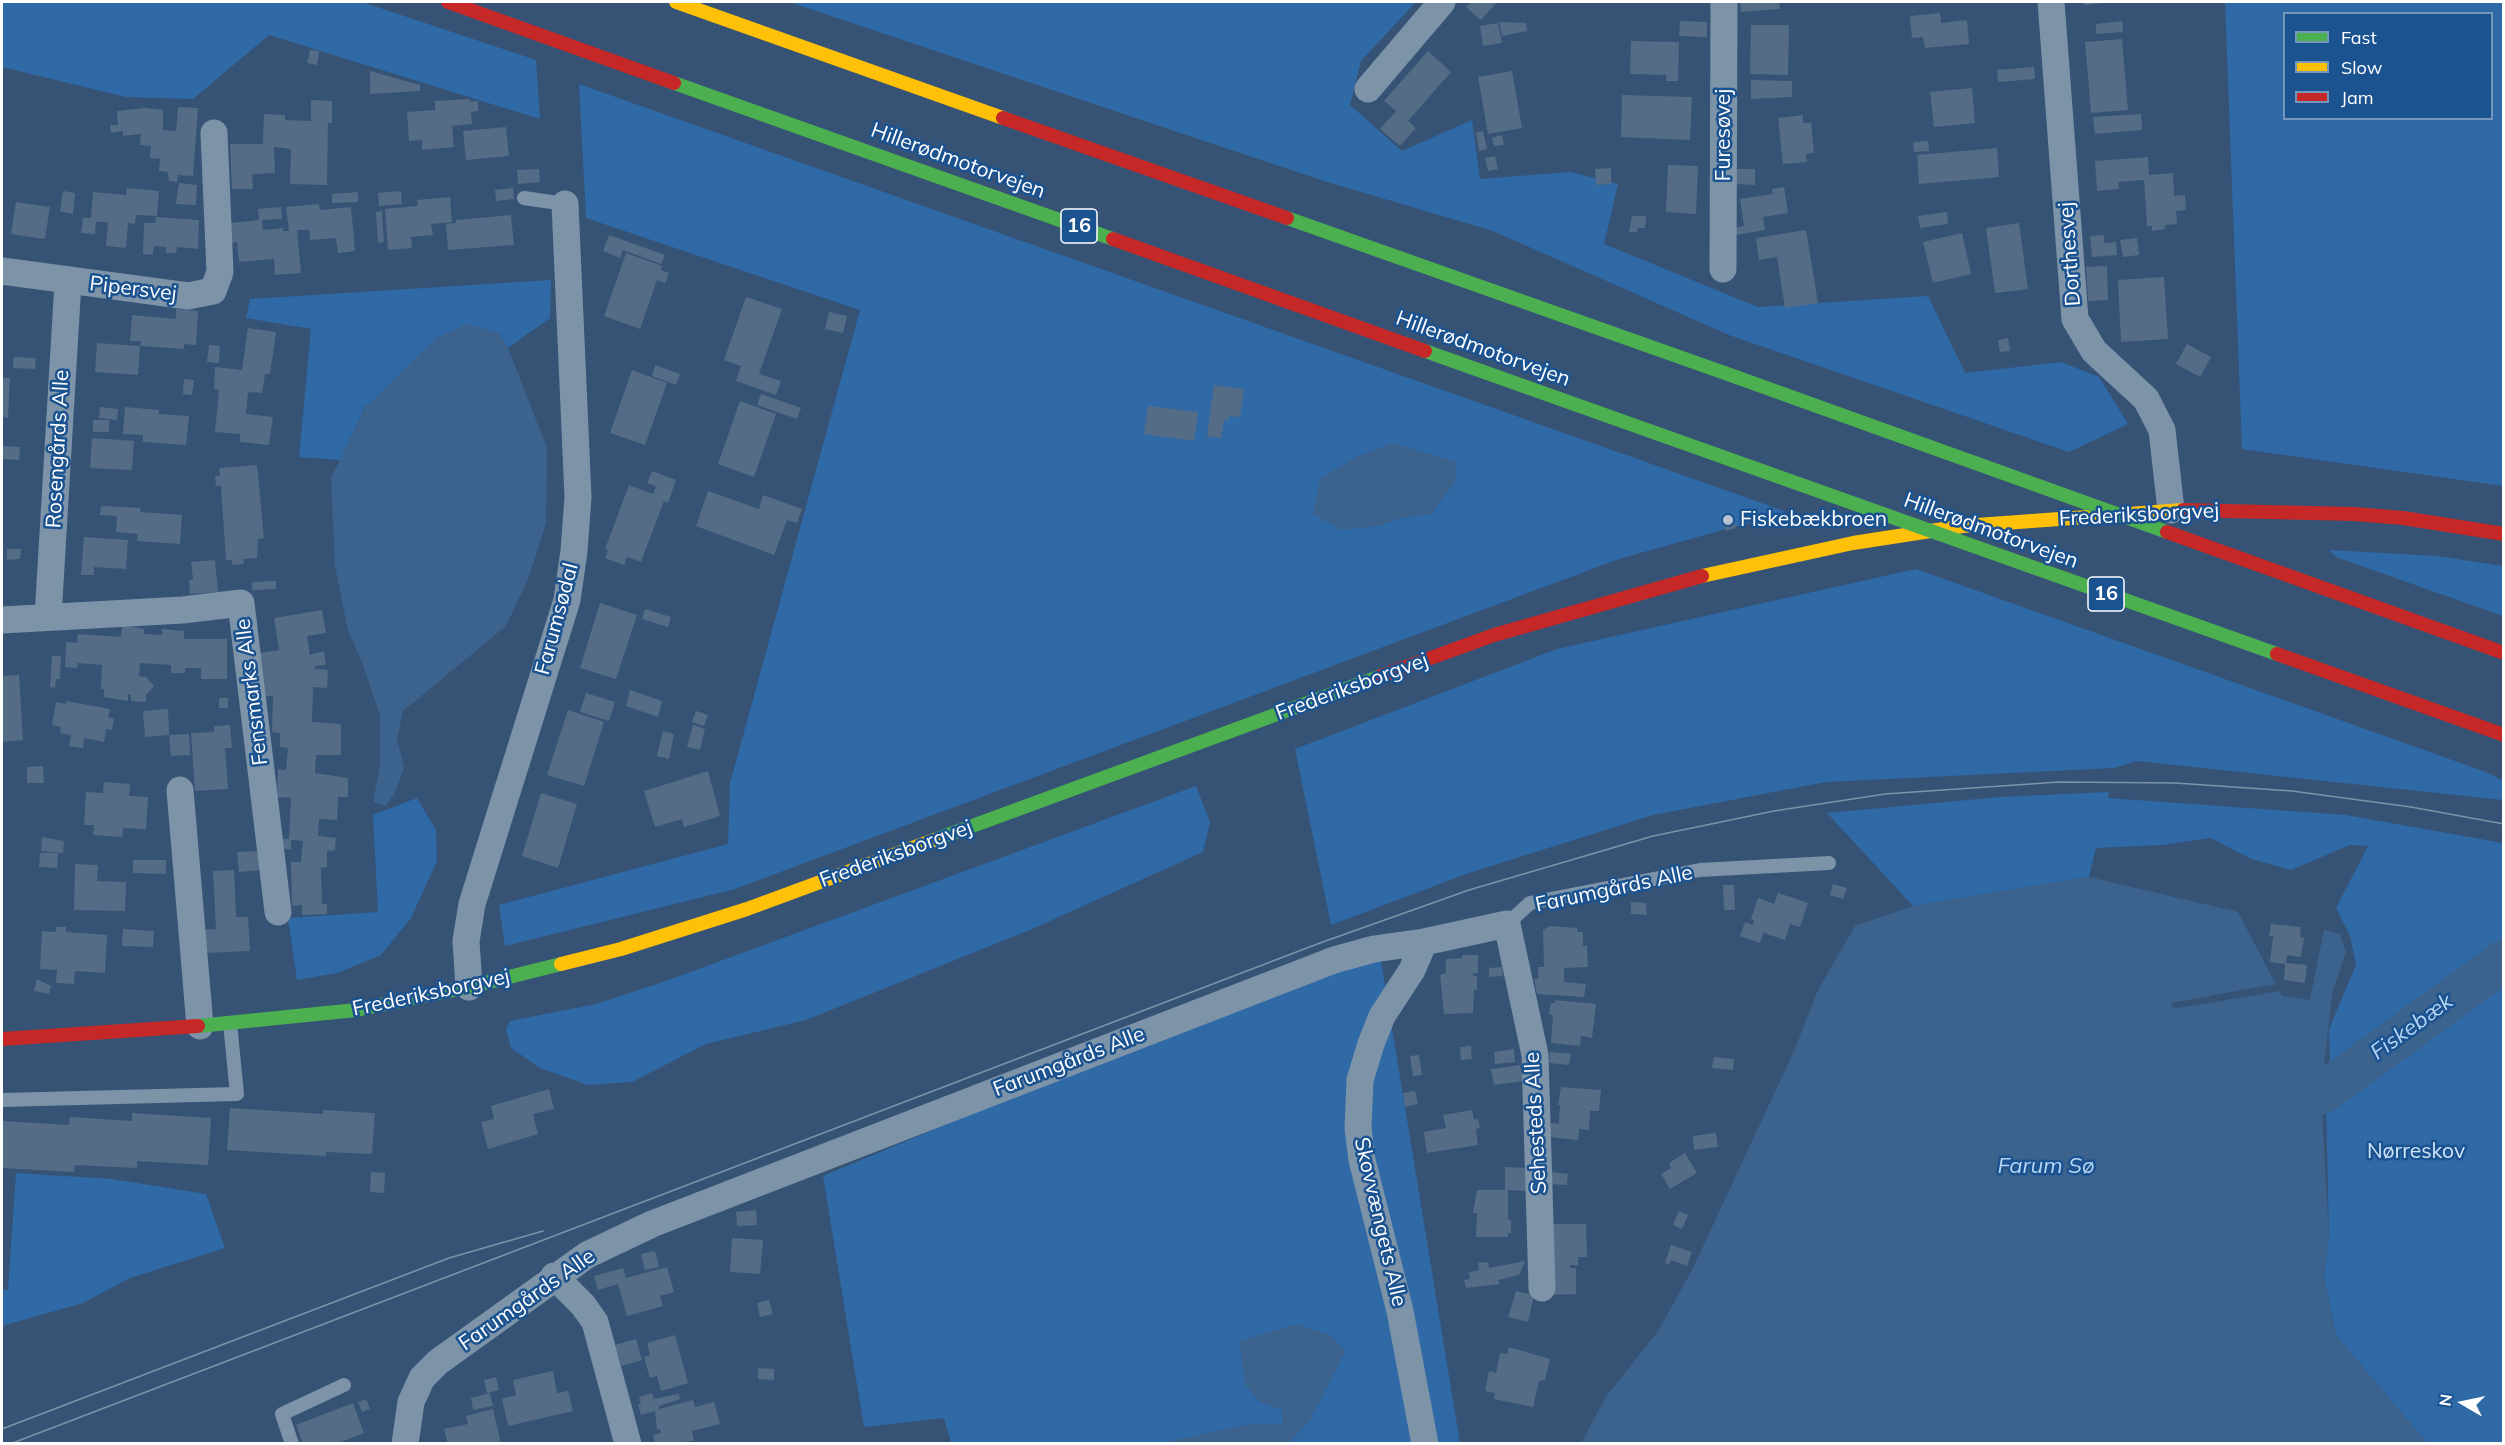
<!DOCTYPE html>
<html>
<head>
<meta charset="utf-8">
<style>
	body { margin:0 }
	#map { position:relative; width:2505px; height:1445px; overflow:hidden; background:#365375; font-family:Mulish,sans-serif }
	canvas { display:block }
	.frame { position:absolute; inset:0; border:3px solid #fff; pointer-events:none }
	.legend { position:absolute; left:2283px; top:12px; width:210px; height:108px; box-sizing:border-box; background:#1b5290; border:2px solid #7697bc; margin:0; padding:8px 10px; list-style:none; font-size:18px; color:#fff }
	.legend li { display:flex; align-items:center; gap:12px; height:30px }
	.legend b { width:30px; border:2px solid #7697bc }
	.north { position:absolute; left:2433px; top:1373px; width:60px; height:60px; -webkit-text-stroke:4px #1b5290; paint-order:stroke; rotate:279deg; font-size:16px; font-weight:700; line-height:24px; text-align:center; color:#fff }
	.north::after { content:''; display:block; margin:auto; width:21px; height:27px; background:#fff; clip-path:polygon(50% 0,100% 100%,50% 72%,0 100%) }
</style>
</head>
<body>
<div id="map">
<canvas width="2505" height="1445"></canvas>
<div class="frame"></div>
<ul class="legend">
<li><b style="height:8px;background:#4caf50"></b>Fast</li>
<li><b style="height:8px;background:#ffc107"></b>Slow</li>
<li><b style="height:8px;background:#c62828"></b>Jam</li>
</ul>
<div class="north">N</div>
</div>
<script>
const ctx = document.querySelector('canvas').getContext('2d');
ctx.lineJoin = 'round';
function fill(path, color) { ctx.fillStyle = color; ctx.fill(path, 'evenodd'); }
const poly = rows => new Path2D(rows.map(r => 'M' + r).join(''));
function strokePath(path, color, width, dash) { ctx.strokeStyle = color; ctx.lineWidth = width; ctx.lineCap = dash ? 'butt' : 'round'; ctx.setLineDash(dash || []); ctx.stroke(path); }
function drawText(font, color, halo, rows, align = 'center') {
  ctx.font = font + ' Mulish,sans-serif'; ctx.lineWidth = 5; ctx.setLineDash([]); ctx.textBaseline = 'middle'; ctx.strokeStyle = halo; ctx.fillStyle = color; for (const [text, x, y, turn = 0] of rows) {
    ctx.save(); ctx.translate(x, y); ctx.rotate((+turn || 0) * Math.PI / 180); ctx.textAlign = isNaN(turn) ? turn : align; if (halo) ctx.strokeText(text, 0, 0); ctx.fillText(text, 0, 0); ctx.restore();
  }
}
const green = poly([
	[2,2,362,2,536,60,540,119,269,35,193,99,126,97,2,67],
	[789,2,1416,2,1361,61,1350,105,1402,151,1472,120,1480,179,1570,172,1618,184,1604,244,1758,307,1928,296,1965,373,2061,362,2099,377,2128,424,2069,452,1729,335,1493,231,1324,181],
	[2225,2,2503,2,2503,486,2242,449],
	[2284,14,2492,14,2492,118,2284,118],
	[579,84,1787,512,1619,559,735,889,505,946,499,905,728,844,730,783,860,310,586,218],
	[1455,482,1431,514,1400,518],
	[551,280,550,318,508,348,499,333,365,407,340,460,299,457,311,329,246,318,250,299],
	[2329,550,2437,556,2503,566,2503,616,2336,557],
	[1916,569,2486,772,2503,781,2503,800,2137,761,2114,768,1826,782,1653,815,1469,873,1331,925,1295,749,1557,649],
	[1196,786,1210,822,1203,852,1030,930,806,1020,706,1044,632,1082,588,1085,540,1068,511,1048,506,1029,510,1021,596,1004,666,981],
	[2109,792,2108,798,2346,815,2503,843,2503,1443,2427,1443,2336,1335,2324,1277,2329,1235,2326,1101,2331,1097,2329,1029,2356,965,2350,936,2336,908,2368,846,2350,845,2291,870,2251,859,2211,838,2162,845,2096,848,2089,877,1913,906,1827,813,2000,797],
	[417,798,436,830,437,861,411,918,381,955,337,973,297,980,288,918,378,912,373,815],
	[1378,943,1460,1443,1289,1443,1345,1352,1258,1401,1282,1410,1283,1424,1251,1424,1161,1444,951,1443,944,1418,864,1427,823,1176],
	[16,1173,112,1179,206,1194,225,1248,130,1278,83,1303,2,1326,2,1290,8,1290]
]);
const water = poly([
	[467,324,499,333,508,348,547,448,546,523,529,577,506,626,403,711,397,739,404,768,395,793,385,806,373,802,380,765,380,715,362,662,348,631,335,566,331,478,365,408,438,337],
	[1392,443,1457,462,1455,482,1431,514,1400,518,1379,526,1341,530,1313,514,1320,479,1354,458],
	[2089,877,2238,912,2282,996,2310,1000,2324,930,2340,934,2346,951,2332,994,2321,1094,2329,1235,2324,1277,2336,1335,2427,1443,1581,1444,1605,1398,1658,1331,1693,1268,1794,1051,1818,990,1855,926,1913,906],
	[1297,1324,1332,1336,1345,1352,1310,1420,1289,1443,1161,1443,1251,1424,1283,1424,1282,1410,1258,1401,1245,1384,1239,1341]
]);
const pier = poly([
	[2276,984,2280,991,2173,1009,2171,1003]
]);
const river = poly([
	[2321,1094,2504,961]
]);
const building = poly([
	[1471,2,1497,2,1481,20,1466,7],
	[1740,2,1779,2,1780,9,1741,12],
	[2083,2,2103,2,2104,3,2084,5],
	[1940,13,1941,23,1967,20,1969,44,1925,48,1923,37,1912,38,1910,16],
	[1680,21,1707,22,1707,37,1679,36],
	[2122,21,2123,32,2096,34,2096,24],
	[1499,22,1526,23,1527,31,1502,36],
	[1498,23,1502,43,1483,46,1480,26],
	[1751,25,1789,25,1788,75,1750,74],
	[2122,39,2128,110,2091,113,2085,42],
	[1631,41,1679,42,1678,81,1666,81,1666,75,1630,74],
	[310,50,319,51,317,65,307,63],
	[1428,51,1451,72,1408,121,1416,128,1400,146,1380,129,1396,111,1384,101],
	[2034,67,2035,79,1998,82,1997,70],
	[370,71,420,85,420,91,370,94],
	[1512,71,1522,128,1488,134,1478,77],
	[1751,80,1792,81,1792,97,1751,99],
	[1972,88,1975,123,1934,127,1930,92],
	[1622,95,1692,97,1690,140,1621,137],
	[470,99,470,102,478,101,478,111,471,112,472,124,452,126,454,147,422,150,422,140,409,141,407,112,435,110,435,101],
	[311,100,332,101,332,123,328,123,327,185,290,184,291,149,274,147,275,173,252,174,253,189,232,189,230,144,263,144,264,114,285,115,285,120,311,121],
	[178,107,198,108,193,176,178,175,177,182,169,181,168,172,159,171,160,159,150,158,151,146,140,145,141,134,123,136,123,131,111,133,110,125,118,125,117,111,145,108,163,110,163,130,176,131],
	[2141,114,2142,130,2095,134,2093,117],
	[1803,115,1803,123,1811,123,1814,153,1806,154,1807,162,1783,164,1778,118],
	[506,127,509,156,466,160,463,131],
	[1483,131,1487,149,1479,151,1476,133],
	[1502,135,1504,145,1494,146,1492,138],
	[1928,141,1929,151,1914,152,1913,142],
	[1997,148,1999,177,1919,184,1917,155],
	[1495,156,1498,169,1488,171,1485,158],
	[2148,157,2149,175,2173,173,2174,196,2185,195,2186,210,2176,211,2177,224,2165,225,2165,229,2152,231,2152,226,2147,226,2144,180,2118,182,2119,189,2097,191,2095,161],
	[1668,165,1698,166,1696,214,1666,212],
	[1611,168,1611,184,1596,185,1595,169],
	[539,169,540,182,518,184,517,170],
	[1735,169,1755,169,1755,185,1735,184],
	[179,183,197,185,196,205,176,204],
	[1784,187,1788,213,1763,217,1765,230,1735,235,1734,228,1744,226,1740,199,1773,194,1772,189],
	[127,188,159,191,157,216,136,215,135,224,128,223,126,248,106,246,108,222,96,222,95,234,81,233,83,218,91,218,93,192,126,195],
	[513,188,514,199,496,201,495,190],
	[63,191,75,193,73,214,60,211],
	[401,191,402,204,379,206,378,193],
	[358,192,358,202,332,203,332,194],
	[450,197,452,222,431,224,433,235,411,237,412,248,388,250,385,209,418,206,417,200],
	[16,202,50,207,45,239,11,234],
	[319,204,320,210,351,207,355,251,338,253,336,238,310,240,309,230,297,230,301,273,275,275,274,259,239,262,237,242,231,243,230,223,259,220,258,209,281,207,282,219,262,220,263,230,283,228,283,231,289,231,286,207],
	[382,211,384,242,378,243,376,212],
	[1947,212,1948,224,1920,228,1918,216],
	[511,215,514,245,448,250,446,224,456,223,456,220],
	[1632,216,1646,216,1645,228,1638,228,1637,232,1629,232],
	[156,217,199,220,198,249,177,247,176,253,166,253,166,247,154,246,153,255,143,254,144,223,155,223],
	[2019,223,2028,289,1995,293,1986,228],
	[1806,230,1818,303,1785,308,1777,257,1759,260,1756,238],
	[1962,233,1971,274,1933,283,1923,242],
	[609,235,665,255,661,264,623,250,620,258,603,251],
	[2104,235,2104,243,2116,242,2117,255,2092,257,2090,236],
	[2137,238,2139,255,2123,257,2120,240],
	[626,253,662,266,661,270,669,273,665,283,657,280,640,329,604,316],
	[2107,266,2108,300,2088,301,2086,267],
	[2164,277,2168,339,2121,342,2118,280],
	[746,297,782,309,759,374,781,381,776,395,736,381,741,366,724,360],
	[176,309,198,311,196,345,184,344,184,349,141,346,141,341,130,341,132,315,176,319],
	[829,312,847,316,843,333,825,329],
	[248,328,276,332,270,374,265,374,262,393,248,392,246,414,273,417,269,445,240,442,240,434,215,432,219,390,214,389,215,367,242,370],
	[2008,338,2010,351,2000,352,1998,340],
	[97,343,140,346,138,375,95,372],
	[2187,344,2211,357,2200,377,2176,364],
	[209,345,220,346,219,363,207,362],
	[14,357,36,358,35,369,13,368],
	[655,365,680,374,676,385,652,376],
	[632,370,667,383,645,445,610,433],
	[2,378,10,378,8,418,2,417],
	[184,379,194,380,192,395,183,394],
	[1214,385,1244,389,1240,417,1229,416,1229,420,1224,420,1221,438,1207,436],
	[761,394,801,408,797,419,757,405],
	[740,401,776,414,754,477,718,464],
	[1148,406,1198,412,1194,441,1144,434],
	[100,407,118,409,117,420,99,418],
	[125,407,159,410,159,414,189,416,186,445,143,442,143,435,123,434],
	[93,420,109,420,109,432,93,432],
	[92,438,134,441,132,470,90,468],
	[2,446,20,447,19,460,2,459],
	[257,465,264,538,258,539,257,558,243,559,244,564,232,565,232,560,226,560,221,486,216,486,215,476,220,476,219,468],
	[652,471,676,480,668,503,664,501,641,562,627,557,624,565,605,558,608,550,605,549,629,485,653,494,656,486,647,483],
	[708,491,759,509,763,495,802,509,797,523,787,520,774,555,696,526],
	[101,506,141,508,140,512,182,515,180,544,137,541,138,534,116,532,117,516,100,515],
	[1735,523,1736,528,1726,531,1724,526],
	[84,537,128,540,126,569,94,567,94,575,81,575],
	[7,549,21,549,20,559,7,560],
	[215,560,218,592,190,594,189,580,193,579,191,562],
	[276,581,276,589,252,590,252,582],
	[600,603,637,615,616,679,580,668],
	[645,609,671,617,668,627,642,619],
	[322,610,326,633,307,636,310,655,324,651,326,665,315,666,315,669,328,670,327,688,313,687,312,722,341,724,341,755,316,755,315,773,348,778,348,797,338,797,337,820,319,819,318,836,336,838,335,850,327,851,327,867,321,868,322,904,327,904,327,914,302,915,302,905,292,906,291,862,301,862,303,841,291,840,291,850,283,848,283,839,289,839,291,798,277,797,278,769,286,770,288,748,280,747,280,733,272,732,273,696,265,696,260,653,279,650,274,618],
	[122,625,144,629,144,634,162,635,162,629,184,631,184,639,227,639,227,679,201,679,201,668,185,668,185,673,171,673,171,665,140,663,139,676,146,677,154,686,146,695,146,702,131,701,131,695,128,694,128,701,104,697,104,689,101,689,102,665,78,663,77,668,65,667,66,642,77,643,78,634,121,637],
	[52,656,61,656,60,679,56,679,55,688,50,687],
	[19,675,23,740,2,742,2,676],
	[630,690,662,701,658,717,626,706],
	[586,693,615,702,609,721,580,712],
	[219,698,228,698,228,708,219,708],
	[66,701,110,709,108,717,114,719,112,730,106,729,104,742,84,738,83,748,69,746,71,735,60,733,61,727,52,725,56,702,66,704],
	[168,709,169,735,189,734,190,755,171,756,169,735,145,737,143,711],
	[568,710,604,722,584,786,547,775],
	[696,711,708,715,704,726,692,722],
	[230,725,232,748,225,748,228,789,195,791,191,733,214,732,214,726],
	[693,725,705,729,700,750,687,747],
	[663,731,674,734,669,759,657,756],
	[43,766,44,783,27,783,27,767],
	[708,771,720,816,684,827,682,819,655,827,644,791],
	[104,782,130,784,129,796,148,797,146,829,123,828,122,837,93,835,94,825,84,825,86,792,103,793],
	[541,793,577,804,558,868,522,856],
	[42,837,64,841,63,853,41,851],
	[259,851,261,870,239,872,237,852],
	[40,853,58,853,57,868,39,867],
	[133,860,166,860,166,874,133,873],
	[75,864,98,865,97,881,126,882,125,911,74,910],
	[234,870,236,917,248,917,250,951,204,953,203,930,216,929,213,871],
	[1833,884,1847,888,1843,899,1830,895],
	[1723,885,1734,885,1735,910,1724,910],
	[1778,893,1808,903,1800,927,1790,924,1785,940,1764,933,1764,930,1760,943,1740,936,1745,922,1753,925,1754,920,1751,919,1758,898,1774,904],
	[1631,902,1646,903,1647,915,1631,914],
	[2271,924,2301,927,2300,937,2304,938,2301,957,2287,955,2286,963,2307,965,2305,983,2284,980,2285,964,2270,962,2273,936,2269,936],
	[1550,926,1577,928,1578,932,1583,932,1583,946,1587,946,1588,967,1564,968,1564,982,1586,984,1584,997,1537,994,1534,979,1538,979,1538,967,1544,967,1543,930],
	[56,927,66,927,66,932,107,935,105,973,75,971,74,984,56,983,57,970,40,969,42,931,56,932],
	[123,929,154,931,153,947,122,946],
	[1462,955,1478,955,1478,973,1473,973,1473,976,1477,976,1477,990,1474,990,1473,1013,1444,1014,1440,975,1446,973,1446,959,1462,958],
	[1502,967,1503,976,1489,977,1489,968],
	[37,979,51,986,49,994,34,991],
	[1555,1000,1596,1004,1592,1038,1581,1036,1580,1046,1551,1043,1553,1015,1549,1014,1551,1003,1555,1003],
	[1471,1046,1472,1059,1461,1060,1460,1047],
	[1514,1049,1515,1062,1495,1064,1494,1052],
	[1550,1052,1571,1054,1569,1065,1549,1063],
	[1419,1055,1422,1075,1413,1076,1410,1056],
	[1714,1057,1734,1059,1733,1070,1712,1068],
	[1520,1065,1523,1081,1494,1085,1491,1069],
	[1561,1087,1601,1090,1599,1111,1590,1111,1589,1130,1579,1129,1578,1140,1549,1137,1551,1123,1559,1124,1560,1105,1558,1105],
	[549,1089,554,1109,533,1114,538,1134,488,1149,481,1122,494,1119,491,1106],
	[1415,1091,1418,1104,1405,1107,1403,1093],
	[230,1108,323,1114,323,1110,375,1113,372,1154,326,1152,326,1156,227,1150],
	[1472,1110,1474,1120,1478,1119,1480,1128,1476,1129,1478,1145,1427,1153,1424,1132,1446,1128,1443,1115],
	[132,1113,211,1118,208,1165,137,1161,137,1168,75,1165,74,1172,2,1168,2,1121,69,1125,70,1117,132,1121],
	[1716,1133,1718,1147,1694,1150,1693,1136],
	[1685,1153,1697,1173,1670,1189,1661,1174,1671,1168,1669,1163],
	[1505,1167,1526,1168,1526,1191,1508,1190,1508,1220,1511,1220,1511,1233,1508,1233,1508,1237,1476,1237,1477,1213,1473,1213,1477,1190,1505,1190],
	[371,1172,385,1173,384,1193,370,1192],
	[1550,1172,1568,1174,1567,1185,1549,1184],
	[756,1210,757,1225,737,1226,736,1212],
	[1679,1211,1688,1215,1682,1229,1673,1225],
	[1552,1224,1586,1224,1587,1257,1578,1257,1578,1265,1570,1265,1570,1268,1576,1268,1576,1294,1550,1295],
	[732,1238,763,1240,760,1274,730,1272],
	[1671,1245,1692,1252,1687,1266,1671,1260,1669,1265,1665,1263],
	[655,1251,659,1267,645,1270,641,1254],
	[1525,1261,1519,1275,1498,1280,1500,1284,1466,1288,1464,1280,1470,1279,1469,1272,1479,1270,1478,1263,1488,1262,1489,1268],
	[667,1267,674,1292,660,1296,663,1306,627,1316,618,1284,598,1290,594,1276,623,1268,626,1278],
	[1516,1291,1534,1295,1528,1322,1508,1317],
	[769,1300,773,1314,760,1317,757,1303],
	[675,1335,688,1383,661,1391,657,1376,650,1378,644,1357,650,1355,647,1343],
	[636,1339,642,1360,622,1366,615,1345],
	[1509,1347,1550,1359,1545,1380,1539,1381,1533,1407,1494,1399,1495,1393,1485,1391,1489,1371,1496,1373,1500,1353,1507,1354],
	[758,1368,774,1369,774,1380,758,1379],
	[553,1371,557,1393,568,1391,573,1411,508,1426,502,1399,516,1395,513,1380],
	[496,1377,499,1390,487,1393,484,1380],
	[490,1393,493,1406,473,1410,471,1398],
	[652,1393,654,1399,679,1394,680,1399,659,1406,659,1409,693,1400,695,1407,714,1402,720,1424,692,1431,694,1441,655,1444,653,1435,661,1433,660,1429,657,1430,655,1411,641,1415,638,1404,641,1404,639,1397],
	[366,1399,370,1409,362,1412,358,1402],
	[353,1403,364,1433,336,1444,303,1444,296,1425],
	[493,1409,501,1444,448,1444,444,1429,468,1424,466,1416]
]);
const lane = poly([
	[524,198,565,204],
	[1507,924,1530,903,1700,870,1829,863],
	[2,1100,237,1094,230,1023],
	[292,1444,282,1414,344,1385]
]);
const street = poly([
	[2051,2,2075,319,2094,351,2146,399,2162,430,2171,510],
	[1368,89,1442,2],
	[1723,269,1724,2],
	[2,271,188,296,213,291,220,272,214,133],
	[48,617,68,282],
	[2,620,183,610,241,603,278,912],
	[180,790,200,1026],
	[1424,942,1412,970,1382,1016,1371,1044,1360,1080,1358,1128,1362,1160,1400,1311,1425,1444],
	[469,987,466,941,472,904,567,600,574,551,578,497,565,204],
	[554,1276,583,1305,595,1322,628,1444],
	[405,1444,411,1402,422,1378,438,1362,587,1255,652,1224,1334,960,1374,949,1424,942,1507,924,1535,1055,1542,1288]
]);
const fast = poly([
	[674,83,1113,239],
	[1287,218,1736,377],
	[1425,351,1709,452],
	[934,840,1381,676],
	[198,1026,356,1010,469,987,561,964]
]);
const slow = poly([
	[676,2,1003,118],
	[1702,576,1853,543,1963,526,2183,510],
	[561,964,621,949,747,909,934,840]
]);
const jam = poly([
	[448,2,674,83],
	[1003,118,1287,218],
	[1113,239,1425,351],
	[2183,510,2354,514,2403,518,2504,534],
	[1381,676,1494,635,1702,576],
	[2,1039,198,1026]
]);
const tram = poly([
	[2,1429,449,1258,543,1231],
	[10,1444,1320,943,1469,890,1653,836,1774,811,1885,794,2059,782,2175,783,2292,791,2411,807,2504,824]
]);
const fastBridge = poly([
	[1736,377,2167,532],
	[1709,452,2277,654]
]);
const jamBridge = poly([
	[2167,532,2504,653],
	[2277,654,2504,735]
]);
const markers = [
	[1728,520,6,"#b9c3cf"]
];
const shields = [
	[1079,226,36],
	[2106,594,36]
];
const shieldNames = [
	["16",1079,226],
	["16",2106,594]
];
const streetNames = [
	["Furesøvej",1724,135,-90],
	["Hillerødmotorvejen",958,161,20],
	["Dorthesvej",2070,254,-94],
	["Pipersvej",133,289,7],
	["Hillerødmotorvejen",1483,349,20],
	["Rosengårds Alle",58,449,-87],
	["Frederiksborgvej",2139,515,-3],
	["Hillerødmotorvejen",1991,531,20],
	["Farumsødal",557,619,-75],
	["Frederiksborgvej",1352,687,-20],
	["Fensmarks Alle",252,692,-97],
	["Frederiksborgvej",896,854,-20],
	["Farumgårds Alle",1614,889,-12],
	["Frederiksborgvej",431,993,-12],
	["Farumgårds Alle",1069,1062,-21],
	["Sehesteds Alle",1536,1123,-93],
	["Skovvængets Alle",1380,1222,77],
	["Farumgårds Alle",527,1300,-35]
];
const poiNames = [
	["Fiskebækbroen",1740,520]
];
const parkNames = [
	["Nørreskov",2416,1152]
];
const waterNames = [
	["Fiskebæk",2412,1027,-36],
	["Farum Sø",2046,1166]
];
fill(green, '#2f69a6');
fill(water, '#3c638e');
fill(pier, '#365375');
strokePath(river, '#3c638e', 42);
fill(building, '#546c86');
strokePath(lane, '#7d93a8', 14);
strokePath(street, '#7d93a8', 27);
strokePath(fast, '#4caf50', 14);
strokePath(slow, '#ffc107', 14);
strokePath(jam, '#c62828', 14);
strokePath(tram, '#7e92a8', 1.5);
strokePath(fastBridge, '#4caf50', 14);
strokePath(jamBridge, '#c62828', 14);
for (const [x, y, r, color] of markers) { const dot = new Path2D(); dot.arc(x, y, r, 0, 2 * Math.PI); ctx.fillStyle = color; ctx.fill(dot); strokePath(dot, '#1b5290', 2); }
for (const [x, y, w] of shields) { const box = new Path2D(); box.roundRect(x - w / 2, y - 17, w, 34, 4.5); ctx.fillStyle = '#1b5290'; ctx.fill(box); strokePath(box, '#fff', 1.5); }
drawText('bold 20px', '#fff', null, shieldNames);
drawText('21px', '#fff', '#1b5290', streetNames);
drawText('21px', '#fff', '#1b5290', poiNames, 'left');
drawText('21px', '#d0e5fa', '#1b5290', parkNames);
drawText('italic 22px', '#b6d5f5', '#1b5290', waterNames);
</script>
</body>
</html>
